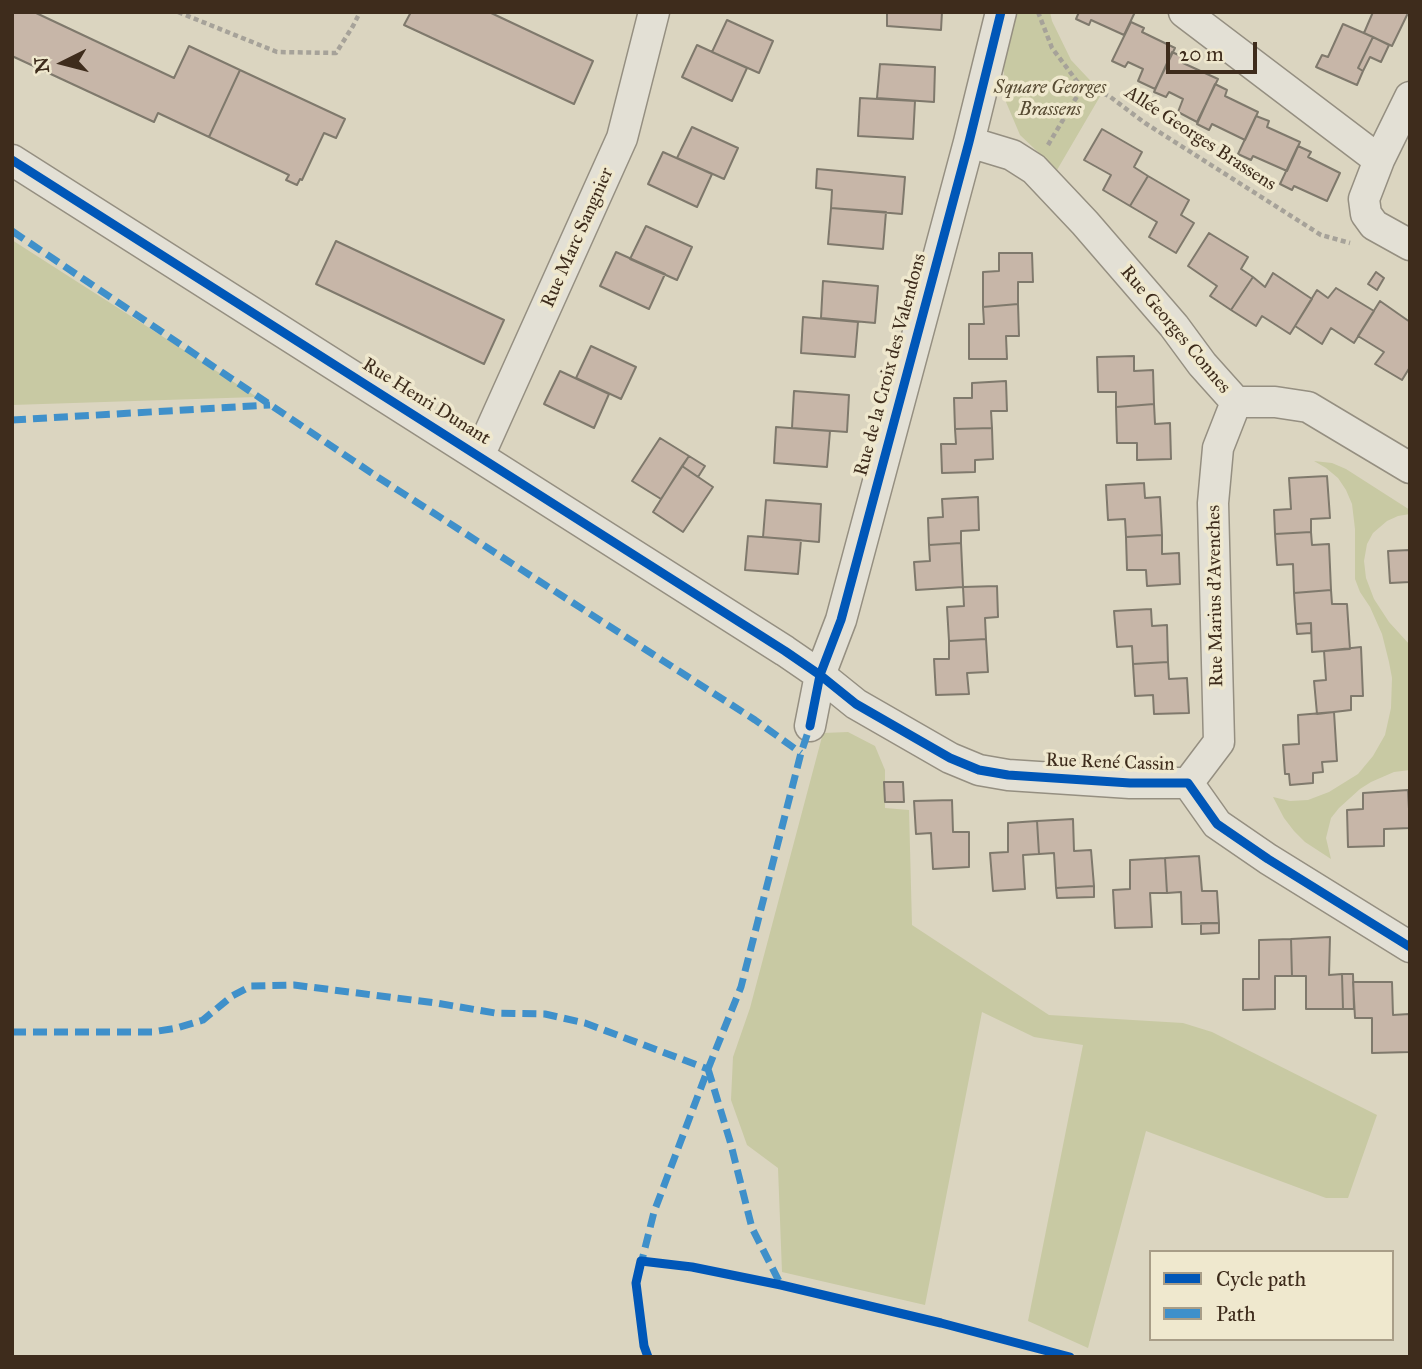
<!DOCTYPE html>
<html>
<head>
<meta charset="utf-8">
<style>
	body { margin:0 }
	#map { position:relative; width:1422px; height:1369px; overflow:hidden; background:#dbd5c0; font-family:"IM FELL Great Primer",serif }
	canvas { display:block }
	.frame { position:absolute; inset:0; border:14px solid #3e2c1c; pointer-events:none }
	.legend { position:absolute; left:1149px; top:1250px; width:245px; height:91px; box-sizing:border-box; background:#efe8ce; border:2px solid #a89d87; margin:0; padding:9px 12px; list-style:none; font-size:21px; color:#3e2c1c }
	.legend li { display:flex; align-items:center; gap:14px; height:35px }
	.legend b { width:35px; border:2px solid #a89d87 }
	.north { position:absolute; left:28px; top:28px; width:70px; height:70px; -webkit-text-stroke:5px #efe8ce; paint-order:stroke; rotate:264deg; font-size:19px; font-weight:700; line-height:28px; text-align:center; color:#3e2c1c }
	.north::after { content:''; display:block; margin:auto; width:24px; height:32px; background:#3e2c1c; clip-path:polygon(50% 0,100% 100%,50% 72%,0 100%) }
	.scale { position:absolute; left:1166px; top:42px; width:91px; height:32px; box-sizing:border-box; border:4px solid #3e2c1c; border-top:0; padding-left:9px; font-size:21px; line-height:24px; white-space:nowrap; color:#3e2c1c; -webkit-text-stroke:5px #efe8ce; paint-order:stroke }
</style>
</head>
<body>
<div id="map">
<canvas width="1422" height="1369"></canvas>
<div class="frame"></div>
<ul class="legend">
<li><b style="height:9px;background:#0057b8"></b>Cycle path</li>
<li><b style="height:9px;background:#3f90ca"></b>Path</li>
</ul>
<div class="north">N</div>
<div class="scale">20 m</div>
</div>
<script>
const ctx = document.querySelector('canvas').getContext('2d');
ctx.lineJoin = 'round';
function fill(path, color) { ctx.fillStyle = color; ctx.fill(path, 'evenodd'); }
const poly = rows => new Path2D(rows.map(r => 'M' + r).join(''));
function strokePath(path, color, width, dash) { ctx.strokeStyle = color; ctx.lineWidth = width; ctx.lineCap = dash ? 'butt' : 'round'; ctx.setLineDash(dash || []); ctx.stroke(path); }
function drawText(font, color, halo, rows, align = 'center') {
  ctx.font = font + ' "IM FELL Great Primer",serif'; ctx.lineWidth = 7; ctx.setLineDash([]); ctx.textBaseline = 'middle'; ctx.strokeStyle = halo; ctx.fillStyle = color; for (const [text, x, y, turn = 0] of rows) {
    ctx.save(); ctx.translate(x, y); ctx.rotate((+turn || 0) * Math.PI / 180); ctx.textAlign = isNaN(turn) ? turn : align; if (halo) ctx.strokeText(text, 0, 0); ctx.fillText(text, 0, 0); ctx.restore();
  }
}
const green = poly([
	[1016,12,1050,12,1052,21,1071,60,1102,93,1057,170,1020,135,1006,102,1003,58],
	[12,240,257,397,12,405],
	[1314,461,1332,463,1346,469,1410,510,1410,514,1398,516,1387,521,1373,533,1367,544,1364,561,1366,578,1374,599,1389,622,1410,645,1410,770,1394,772,1371,782,1360,789,1339,808,1331,818,1326,838,1331,859,1305,842,1294,831,1284,818,1273,797,1290,801,1308,800,1329,792,1358,774,1373,756,1385,735,1391,708,1392,678,1389,662,1382,634,1370,607,1360,592,1355,579,1355,529,1352,504,1346,490,1338,478,1326,468],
	[848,732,875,746,885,770,885,808,909,810,912,925,1049,1015,1183,1023,1212,1032,1377,1115,1348,1198,1326,1198,1146,1131,1088,1348,1028,1321,1083,1045,1034,1037,982,1012,925,1305,782,1272,778,1168,747,1145,731,1100,733,1057,750,1008,823,733]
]);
const building = poly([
	[12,12,34,12,174,78,189,46,240,70,209,137,158,113,154,122,12,56,12,12],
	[411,12,489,12,593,61,574,104,404,25,411,12],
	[887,12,942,12,941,30,887,26,887,12],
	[1079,12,1135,12,1124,35,1091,20,1089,25,1076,19,1079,12],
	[1373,12,1410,12,1408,13,1392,46,1364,33,1373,12],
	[727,20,773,41,759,73,712,52,727,20],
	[1131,22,1144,28,1142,32,1175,48,1155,89,1138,81,1143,69,1128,62,1125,67,1112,61,1131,22],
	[1343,24,1373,37,1358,68,1363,71,1357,85,1316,67,1322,55,1328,57,1343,24],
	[1373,37,1389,45,1381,62,1370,57,1363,71,1358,68,1373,37],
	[697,45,747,68,732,101,682,77,697,45],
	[1172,52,1185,58,1183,63,1218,79,1197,122,1178,112,1183,99,1169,92,1166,97,1154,92,1172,52],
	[880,64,935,67,934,102,877,98,880,64],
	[240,70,345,119,336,138,324,133,302,180,300,179,297,185,286,180,289,175,209,137,240,70],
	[1215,84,1227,90,1225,96,1258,112,1245,140,1212,124,1209,130,1197,124,1215,84],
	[860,98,915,101,913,139,858,136,860,98],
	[1256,116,1269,121,1267,127,1300,142,1287,171,1253,156,1251,160,1238,154,1256,116],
	[692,127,738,148,724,179,677,158,692,127],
	[1102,129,1142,152,1134,167,1148,176,1130,206,1103,190,1111,175,1084,160,1102,129],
	[1298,146,1311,152,1308,157,1340,173,1327,201,1294,186,1292,190,1280,184,1298,146],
	[663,152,712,174,697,207,648,184,663,152],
	[817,169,905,177,902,214,831,208,832,190,816,188,817,169],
	[1148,176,1189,200,1181,215,1194,223,1176,253,1149,237,1157,222,1130,206,1148,176],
	[831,208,886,212,883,249,828,244,831,208],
	[646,226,692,247,677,280,630,259,646,226],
	[1209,233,1248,257,1241,269,1253,277,1231,310,1210,296,1217,286,1188,266,1209,233],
	[336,241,504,320,484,364,316,284,336,241],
	[616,252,665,274,649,309,600,286,616,252],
	[999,253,1032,253,1033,282,1018,282,1018,304,983,307,983,272,999,271,999,253],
	[1376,272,1384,278,1377,290,1368,284,1376,272],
	[1273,273,1312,299,1290,334,1262,316,1256,326,1231,310,1253,277,1265,287,1273,273],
	[823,281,878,286,875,323,821,318,823,281],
	[1336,288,1374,311,1354,343,1331,328,1322,344,1295,326,1317,290,1328,298,1336,288],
	[1380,301,1410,322,1410,367,1402,380,1375,364,1384,352,1358,336,1380,301],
	[1018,304,1019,336,1006,336,1007,359,969,359,969,324,984,324,983,307,1018,304],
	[803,317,858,322,855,357,801,353,803,317],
	[591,346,636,367,621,399,576,378,591,346],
	[1134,356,1134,371,1153,370,1154,404,1116,407,1116,392,1098,392,1097,357,1134,356],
	[560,371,609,394,594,428,544,404,560,371],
	[1006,381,1007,411,991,411,992,428,955,429,954,398,972,398,972,383,1006,381],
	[794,391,849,395,847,432,792,428,794,391],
	[1154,404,1155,424,1170,423,1171,459,1137,460,1137,443,1117,443,1116,407,1154,404],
	[776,427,830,431,827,467,774,463,776,427],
	[992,428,993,459,975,460,975,472,942,473,941,444,956,444,955,429,992,428],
	[660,438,689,456,661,499,632,481,660,438],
	[689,456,705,466,698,477,682,466,689,456],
	[682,466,713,487,683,532,653,512,682,466],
	[1327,476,1330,518,1311,519,1311,532,1275,534,1274,510,1291,509,1289,478,1327,476],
	[1144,483,1145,498,1160,497,1162,535,1126,537,1125,519,1108,520,1106,485,1144,483],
	[978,497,979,530,961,531,961,543,929,545,928,518,943,517,942,499,978,497],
	[766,500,821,504,819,542,763,537,766,500],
	[1311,532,1312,545,1329,544,1331,590,1294,593,1293,564,1277,565,1275,534,1311,532],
	[1162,535,1162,554,1179,553,1180,584,1147,586,1146,570,1127,570,1126,537,1162,535],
	[748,536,801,540,798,574,745,570,748,536],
	[961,543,963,587,916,590,914,562,930,561,929,545,961,543],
	[1410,550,1410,582,1390,583,1388,551,1410,550],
	[997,586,998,617,985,618,986,639,949,641,947,607,964,606,963,587,997,586],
	[1331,590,1332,604,1347,604,1350,649,1312,652,1311,623,1296,624,1294,593,1331,590],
	[1151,609,1152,626,1167,625,1168,662,1133,664,1132,646,1117,647,1114,611,1151,609],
	[1311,623,1311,633,1297,634,1296,624,1311,623],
	[986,639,988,672,967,673,969,694,936,695,934,659,949,659,949,641,986,639],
	[1361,647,1363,696,1351,696,1351,710,1317,714,1314,681,1326,680,1324,651,1361,647],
	[1168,662,1169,679,1187,678,1189,713,1154,714,1153,695,1135,696,1133,664,1168,662],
	[1334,712,1337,761,1322,762,1323,772,1313,773,1313,783,1290,785,1289,774,1285,774,1283,745,1299,744,1298,715,1334,712],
	[884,782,903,782,904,802,885,802,884,782],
	[1408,790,1410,828,1384,829,1384,846,1348,847,1347,810,1363,809,1363,793,1408,790],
	[952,800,953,832,969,832,969,867,933,869,931,833,916,834,914,801,952,800],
	[1073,819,1074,851,1091,850,1094,886,1056,888,1054,853,1039,854,1037,821,1073,819],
	[1037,821,1039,854,1023,855,1025,889,993,891,990,853,1008,852,1008,823,1037,821],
	[1199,856,1202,891,1217,891,1219,923,1182,924,1181,892,1167,893,1165,858,1199,856],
	[1165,858,1167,893,1150,893,1152,927,1115,928,1113,890,1130,889,1130,860,1165,858],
	[1094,886,1094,897,1057,898,1056,888,1094,886],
	[1201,923,1219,923,1219,933,1201,934,1201,923],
	[1330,937,1329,975,1342,974,1343,1009,1306,1009,1306,976,1292,976,1291,939,1330,937],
	[1291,939,1292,976,1275,976,1275,1009,1243,1010,1243,979,1259,979,1259,940,1291,939],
	[1342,974,1353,974,1354,1009,1343,1009,1342,974],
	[1353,982,1392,982,1393,1015,1409,1014,1410,1052,1372,1053,1372,1018,1355,1018,1353,982]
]);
const path = poly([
	[178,12,277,52,336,53,353,26,360,12],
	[1038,12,1052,48,1082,88,1102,93,1109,96,1145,123,1321,235,1350,243],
	[1048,145,1082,88]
]);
const minor = poly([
	[1184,12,1379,160],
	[1410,97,1379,160,1364,199,1366,214,1374,225,1410,245],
	[969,142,1012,155,1034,169,1085,223,1174,326,1202,364,1236,402,1275,402,1308,407,1410,468],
	[12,160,785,651,820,675,856,704,950,758,979,770,1008,775,1130,783,1188,783,1217,824,1268,859,1410,947],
	[479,456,622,138,654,12],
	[810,726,820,675,841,620,969,142,1001,12],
	[1188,783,1219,742,1213,503,1218,448,1236,402]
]);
const quiet = poly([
	[12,231,376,476,755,720,801,753],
	[12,420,270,405],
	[12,1032,152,1032,177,1028,203,1020,232,996,251,986,294,985,436,1003,495,1013,545,1014,585,1023,708,1069],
	[708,1069,730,1141,752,1228,781,1285],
	[640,1268,654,1212,708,1069,741,987,801,753,810,726]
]);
const cycleway = poly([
	[12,160,785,651,820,675,856,704,950,758,979,770,1008,775,1130,783,1188,783,1217,824,1268,859,1410,947],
	[810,726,820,675,841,620,969,142,1001,12],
	[648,1357,644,1346,636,1283,641,1261,692,1267,781,1285,941,1323,1070,1357]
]);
const parkNames = [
	["Square Georges",1050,88],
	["Brassens",1050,110]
];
const streetNames = [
	["Allée Georges Brassens",1200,139,33],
	["Rue Marc Sangnier",578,238,-66],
	["Rue Georges Connes",1175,330,50],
	["Rue de la Croix des Valendons",891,365,-75],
	["Rue Henri Dunant",426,402,32],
	["Rue Marius d'Avenches",1216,596,-91],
	["Rue René Cassin",1110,763,2]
];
fill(green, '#c8c9a3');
fill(building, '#c7b6a8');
strokePath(building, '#7f796c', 2);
strokePath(minor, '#958f81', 33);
strokePath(path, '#a6a299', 4.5, [5, 3.5]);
strokePath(minor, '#e3e0d5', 30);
strokePath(quiet, '#3f90ca', 7, [14, 7]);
strokePath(cycleway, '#0057b8', 9);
drawText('italic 19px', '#564a32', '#efe8ce', parkNames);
drawText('19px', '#3e2c1c', '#efe8ce', streetNames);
</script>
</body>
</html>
